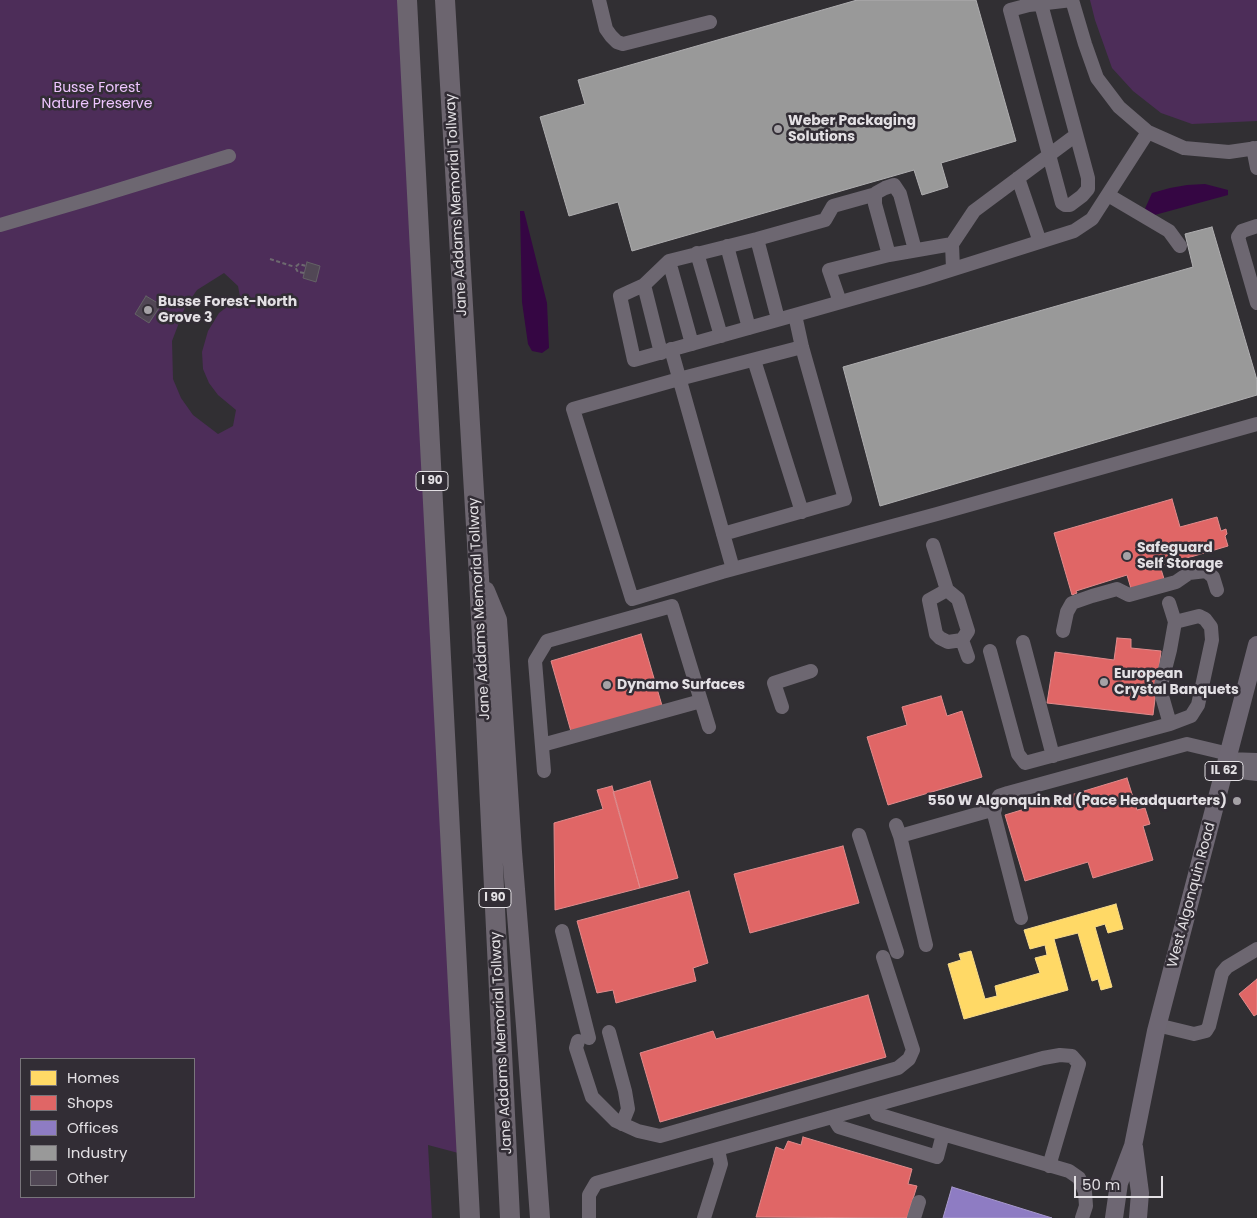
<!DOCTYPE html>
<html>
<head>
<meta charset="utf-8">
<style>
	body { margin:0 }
	#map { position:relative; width:1257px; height:1218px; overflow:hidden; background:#312f33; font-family:Poppins,sans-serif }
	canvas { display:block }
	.legend { position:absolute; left:20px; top:1058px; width:175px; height:140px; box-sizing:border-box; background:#322d35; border:1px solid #79757b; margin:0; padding:6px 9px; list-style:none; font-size:15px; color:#e3e0e4 }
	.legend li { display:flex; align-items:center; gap:10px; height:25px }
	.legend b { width:25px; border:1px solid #79757b }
	.scale { position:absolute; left:1074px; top:1176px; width:89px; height:22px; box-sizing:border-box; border:2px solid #e3e0e4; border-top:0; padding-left:6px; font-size:15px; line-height:18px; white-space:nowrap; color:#e3e0e4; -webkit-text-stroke:4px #322d35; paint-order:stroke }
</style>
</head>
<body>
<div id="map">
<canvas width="1257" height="1218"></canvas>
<ul class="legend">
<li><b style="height:14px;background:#ffd966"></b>Homes</li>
<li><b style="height:14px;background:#e06666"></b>Shops</li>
<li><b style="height:14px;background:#8e7cc3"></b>Offices</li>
<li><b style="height:14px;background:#999"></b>Industry</li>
<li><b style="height:14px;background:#514755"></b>Other</li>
</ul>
<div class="scale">50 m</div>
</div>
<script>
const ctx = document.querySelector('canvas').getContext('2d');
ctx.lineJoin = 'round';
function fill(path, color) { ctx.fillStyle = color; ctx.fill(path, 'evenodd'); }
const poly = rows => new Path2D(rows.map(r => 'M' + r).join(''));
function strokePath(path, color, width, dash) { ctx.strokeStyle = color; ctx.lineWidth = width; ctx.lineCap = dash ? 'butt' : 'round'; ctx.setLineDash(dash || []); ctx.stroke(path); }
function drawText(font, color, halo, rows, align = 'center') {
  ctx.font = font + ' Poppins,sans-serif'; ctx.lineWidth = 5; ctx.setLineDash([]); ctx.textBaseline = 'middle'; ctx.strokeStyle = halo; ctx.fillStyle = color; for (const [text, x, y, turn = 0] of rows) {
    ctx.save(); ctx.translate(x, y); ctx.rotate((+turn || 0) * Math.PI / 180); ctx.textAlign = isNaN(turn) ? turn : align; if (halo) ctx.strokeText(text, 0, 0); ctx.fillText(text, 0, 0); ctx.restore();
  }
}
const green = poly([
	[0,0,407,0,462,1154,428,1145,432,1218,0,1218],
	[224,273,238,286,240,297,219,313,208,331,202,352,203,369,209,383,218,395,236,410,233,426,218,434,193,415,181,398,173,379,172,341,185,307,197,290],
	[21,1059,194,1059,194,1197,21,1197],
	[1090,0,1257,0,1257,121,1192,124,1161,113,1133,91,1112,68,1095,20]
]);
const water = poly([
	[1205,184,1228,190,1228,195,1151,216,1144,211,1152,193,1170,188,1187,185],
	[520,211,524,211,547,303,549,348,542,353,532,351,528,344,522,302]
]);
const homes = poly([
	[1116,904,1123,929,1108,933,1105,924,1095,927,1112,987,1101,990,1098,979,1092,981,1078,933,1054,939,1068,990,964,1019,948,964,961,960,959,954,971,951,985,999,997,996,995,986,1040,973,1035,958,1047,955,1045,945,1030,949,1024,930,1116,904]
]);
const shops = poly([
	[1172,499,1180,527,1217,517,1221,531,1226,529,1227,534,1225,536,1228,546,1160,566,1165,582,1132,592,1127,575,1076,591,1077,593,1072,595,1054,533,1172,499],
	[641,634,663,709,572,735,551,661,641,634],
	[1117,638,1131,639,1131,648,1161,651,1153,715,1047,703,1055,652,1114,660,1117,638],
	[941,696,947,716,962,711,982,777,888,805,867,737,907,725,902,707,941,696],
	[1127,778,1137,810,1145,808,1150,824,1143,826,1153,860,1093,878,1088,862,1025,881,1005,815,1127,778],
	[650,781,678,878,640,888,613,792,650,781],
	[612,786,640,888,555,910,554,823,603,809,597,790,612,786],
	[843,846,859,903,750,933,734,874,843,846],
	[689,891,708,963,693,968,696,981,616,1003,613,990,597,993,577,921,689,891],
	[1257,979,1257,1014,1254,1016,1239,994,1257,979],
	[868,995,886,1057,660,1122,640,1053,713,1031,716,1039,868,995],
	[803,1137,912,1169,908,1184,917,1186,907,1218,756,1217,776,1147,784,1150,788,1141,801,1145,803,1137]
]);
const offices = poly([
	[952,1187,1052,1218,943,1218,952,1187]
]);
const industry = poly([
	[857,0,976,0,1016,141,941,163,948,187,922,195,914,170,632,251,618,202,569,216,540,117,585,104,578,80,857,0],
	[1212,227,1257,380,1257,395,880,506,843,367,1193,267,1185,234,1212,227]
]);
const building = poly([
	[307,262,320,266,316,282,303,278,307,262],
	[146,296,161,305,149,323,135,314,146,296]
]);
const path = poly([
	[270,259,295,267],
	[304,273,298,272,295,267,299,264,306,266]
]);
const minor = poly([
	[599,0,606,29,611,36,617,42,623,44,710,22],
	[1072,0,1085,44,1097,78,1119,107,1148,132,1184,148,1229,152,1257,148],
	[1041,4,1088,178,1088,189,1082,196,1070,205,1065,205,1062,203,1010,10,1029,5,1072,0],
	[1253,148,1257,168],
	[1018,178,1040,242],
	[1108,195,1169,231,1180,246],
	[0,225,92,198,229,156],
	[1257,226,1242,231,1238,237,1257,303],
	[757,239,778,319],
	[727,246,749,328],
	[697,253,721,336],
	[889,255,875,204,875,197,876,193,885,188,894,185,900,194,915,250],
	[953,269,952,244,974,211,1076,135],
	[644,285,669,261],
	[840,302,829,270,889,255,952,244],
	[692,344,669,261,757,239,825,220,833,206,876,194],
	[802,347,679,379,573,409,632,599,722,572,937,514,1257,424],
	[671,349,733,569],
	[661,353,644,285,633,290,620,296,634,360,795,315,922,279,1074,231,1092,219,1148,132],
	[754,360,802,512],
	[723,534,845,499,802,347,795,315],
	[933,545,947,590,958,599,968,631,962,640,968,657],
	[947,590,929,600,936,634,940,638,948,642,962,640],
	[1169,603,1175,622,1170,650,1160,689,1170,724,1191,716,1198,705,1212,640,1211,627,1205,619,1199,616,1175,622],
	[1063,631,1067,612,1072,603,1092,596,1117,589,1129,595,1176,582,1189,573,1206,571,1213,577,1217,590],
	[1023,642,1053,756],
	[990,651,1018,754,1025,763,1170,724],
	[782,707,774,683,811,671],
	[542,745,701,701],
	[1227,759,1257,760],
	[1224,770,1257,774],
	[544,771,535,661,547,641,672,606,709,727],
	[896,825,900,836,926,945],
	[859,835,897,952],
	[900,836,995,809],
	[1021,918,994,814,995,803,999,796,1008,793,1187,744,1229,754],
	[562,931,589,1038],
	[1157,1025,1194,1034,1206,1031,1209,1026,1222,973,1227,967,1257,949],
	[609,1032,625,1091,628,1109,622,1124],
	[578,1041,576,1048,592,1097,616,1121,638,1131,660,1136,898,1068,909,1059,913,1050,883,957],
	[874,1106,877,1114,943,1134],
	[833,1117,839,1127,937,1157,943,1134,1069,1171,1079,1178,1085,1192,1086,1206,1082,1218],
	[589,1218,589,1195,596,1183,1043,1058,1060,1055,1072,1056,1079,1064,1049,1166],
	[704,1218,721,1164,718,1150],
	[914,1218,919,1202]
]);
const major = poly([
	[1134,1147,1140,1193,1138,1218],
	[1114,1218,1119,1183,1133,1146,1156,1031,1257,645]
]);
const highway = poly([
	[407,0,470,1218],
	[445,0,479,577,510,1218],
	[485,591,497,620,512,852,526,1026,540,1218]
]);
const markers = [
	[778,129,5,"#a5a2a6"],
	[148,310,5,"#a5a2a6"],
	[1127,556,5,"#a5a2a6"],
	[1104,682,5,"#a5a2a6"],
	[607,685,5,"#a5a2a6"],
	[1237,801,5,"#a5a2a6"]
];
const shields = [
	[432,481,32],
	[1224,771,38],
	[495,898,32]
];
const shieldNames = [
	["I 90",432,481],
	["IL 62",1224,771],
	["I 90",495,898]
];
const parkNames = [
	["Busse Forest",97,88],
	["Nature Preserve",97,104]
];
const poiNames = [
	["Weber Packaging",788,121],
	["Solutions",788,137],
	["Busse Forest-North",158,302],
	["Grove 3",158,318],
	["Safeguard",1137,548],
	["Self Storage",1137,564],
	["European",1114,674],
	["Crystal Banquets",1114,690],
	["Dynamo Surfaces",617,685],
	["550 W Algonquin Rd (Pace Headquarters)",1227,801,"right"]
];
const streetNames = [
	["Jane Addams Memorial Tollway",457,205,-93],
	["Jane Addams Memorial Tollway",480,609,-93],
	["West Algonquin Road",1192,895,-75],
	["Jane Addams Memorial Tollway",502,1043,-93]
];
fill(green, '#4d2d59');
fill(water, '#350643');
fill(homes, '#ffd966');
strokePath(homes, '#f7db8c', 1);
fill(shops, '#e06666');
strokePath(shops, '#e18b8c', 1);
fill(offices, '#8e7cc3');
strokePath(offices, '#a89acd', 1);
fill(industry, '#999');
strokePath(industry, '#afaeb0', 1);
fill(building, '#514755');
strokePath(building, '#646266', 1);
strokePath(path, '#6d696f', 2, [4, 2.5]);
strokePath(minor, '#6d6771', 14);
strokePath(major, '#6e6773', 18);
strokePath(highway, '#6c656f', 20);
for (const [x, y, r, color] of markers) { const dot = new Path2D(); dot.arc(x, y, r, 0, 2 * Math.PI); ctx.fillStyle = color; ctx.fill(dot); strokePath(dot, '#322d35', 2); }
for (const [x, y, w] of shields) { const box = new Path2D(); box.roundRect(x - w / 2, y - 9.5, w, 19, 4); ctx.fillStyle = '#322d35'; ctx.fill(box); strokePath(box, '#e3e0e4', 1); }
drawText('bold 12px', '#e3e0e4', null, shieldNames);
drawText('14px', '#eec5ff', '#322d35', parkNames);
drawText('bold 14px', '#e3e0e4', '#322d35', poiNames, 'left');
drawText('14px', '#e3e0e4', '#322d35', streetNames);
</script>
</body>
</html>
